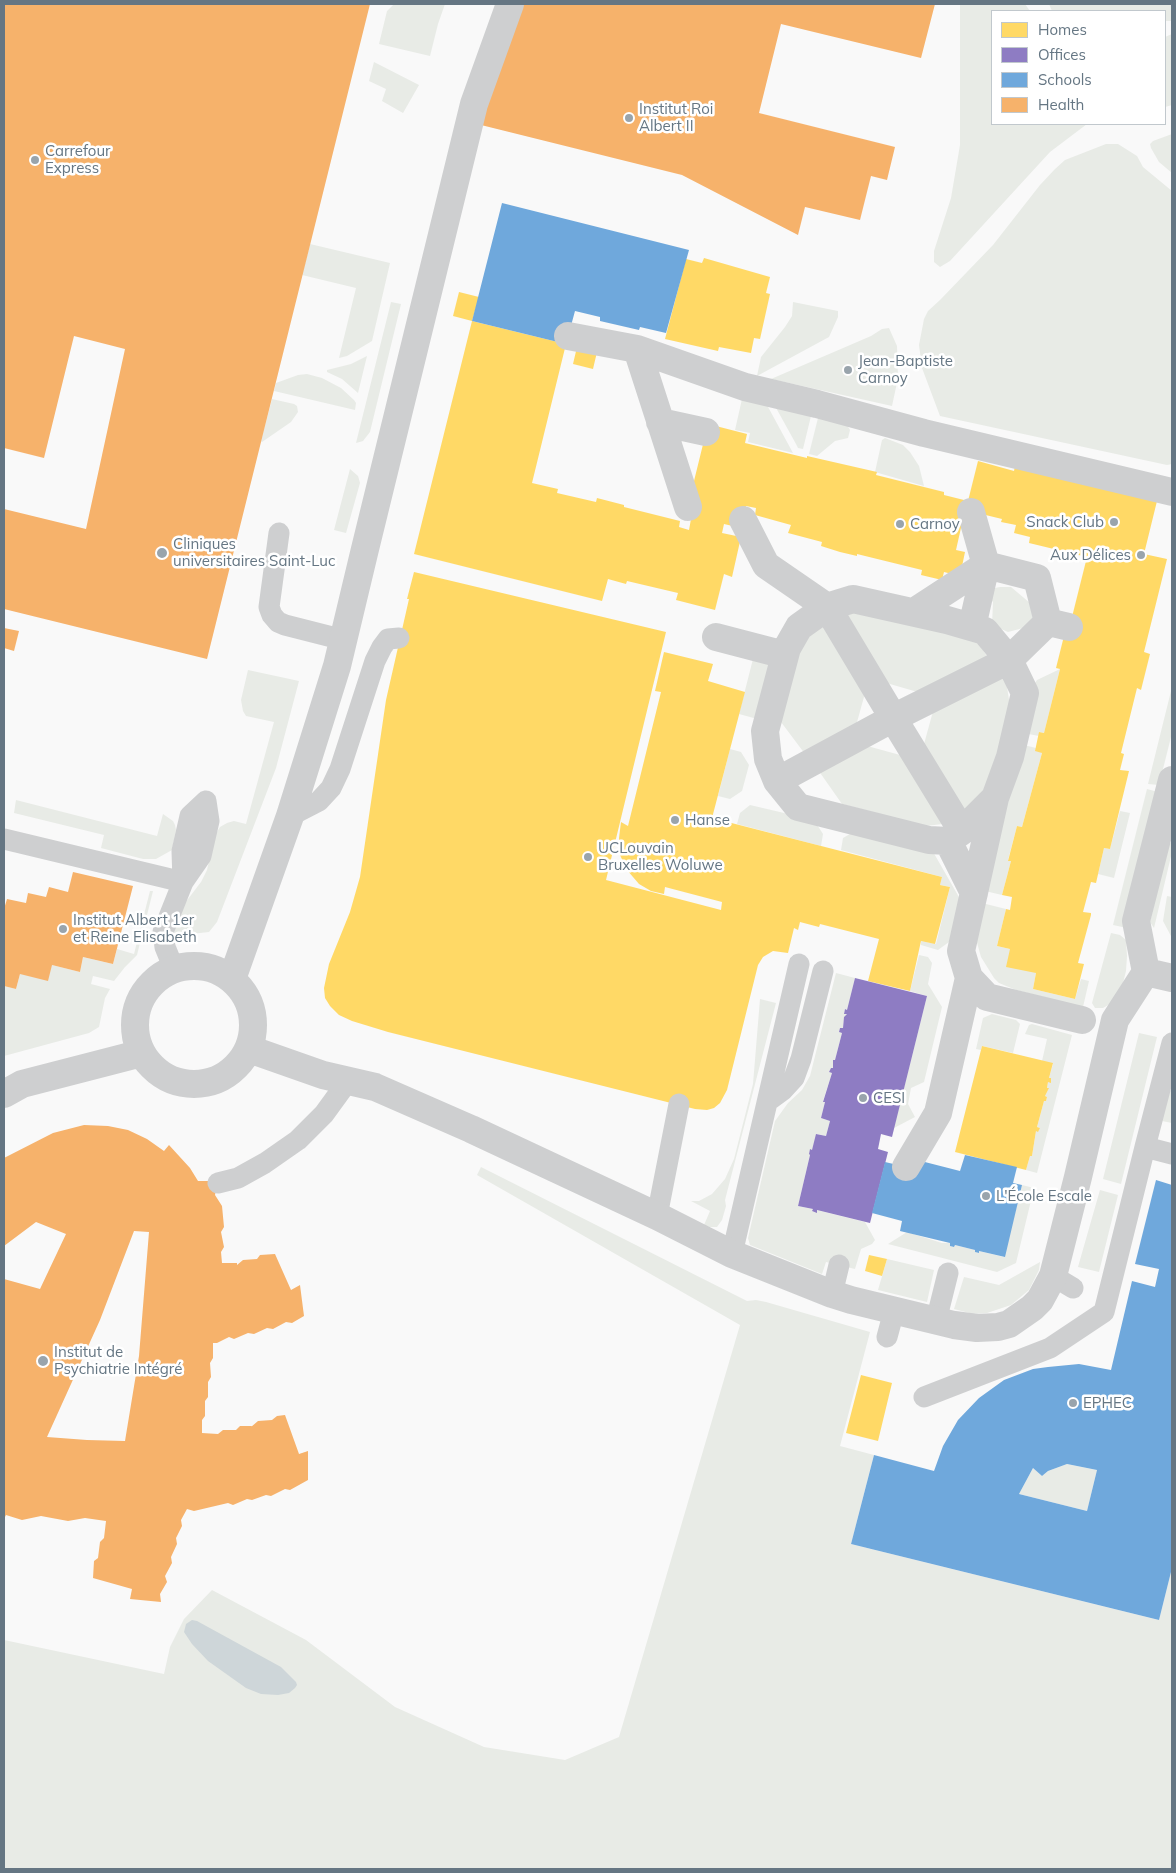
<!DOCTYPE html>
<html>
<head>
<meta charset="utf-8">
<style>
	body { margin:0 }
	#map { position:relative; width:1176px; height:1873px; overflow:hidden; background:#f9f9f9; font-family:Mulish,sans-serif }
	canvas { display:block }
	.frame { position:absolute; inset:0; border:5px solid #657683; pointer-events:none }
	.legend { position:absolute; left:991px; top:10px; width:175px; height:115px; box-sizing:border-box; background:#fff; border:1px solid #c1c8cd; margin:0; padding:6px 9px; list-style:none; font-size:15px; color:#657683 }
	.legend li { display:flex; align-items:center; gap:10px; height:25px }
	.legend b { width:25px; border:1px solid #c1c8cd }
</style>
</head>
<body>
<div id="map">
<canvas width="1176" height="1873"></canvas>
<div class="frame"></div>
<ul class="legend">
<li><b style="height:14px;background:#ffd966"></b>Homes</li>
<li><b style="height:14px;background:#8e7cc3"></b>Offices</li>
<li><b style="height:14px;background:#6fa8dc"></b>Schools</li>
<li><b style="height:14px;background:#f6b26b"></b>Health</li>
</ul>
</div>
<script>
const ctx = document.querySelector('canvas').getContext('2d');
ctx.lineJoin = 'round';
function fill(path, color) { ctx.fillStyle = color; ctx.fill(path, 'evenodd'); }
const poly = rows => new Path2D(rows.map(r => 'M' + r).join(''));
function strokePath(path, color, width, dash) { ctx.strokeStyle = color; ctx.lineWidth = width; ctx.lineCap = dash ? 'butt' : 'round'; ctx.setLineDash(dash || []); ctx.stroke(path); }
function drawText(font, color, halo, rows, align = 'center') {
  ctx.font = font + ' Mulish,sans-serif'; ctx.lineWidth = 5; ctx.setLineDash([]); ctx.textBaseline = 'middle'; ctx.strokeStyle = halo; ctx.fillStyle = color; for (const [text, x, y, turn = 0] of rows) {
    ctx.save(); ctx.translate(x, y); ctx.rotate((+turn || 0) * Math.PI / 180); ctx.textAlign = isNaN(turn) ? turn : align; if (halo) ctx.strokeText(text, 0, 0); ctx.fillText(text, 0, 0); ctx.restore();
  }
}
const green = poly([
	[394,4,445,4,438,24,430,56,379,44,387,11],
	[960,4,1025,4,1030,11,992,11,992,124,1087,124,1050,152,950,261,940,267,934,262,934,251,951,198,960,145],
	[1049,4,1172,4,1172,21,1165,21,1165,11,1052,11],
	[1172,34,1172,105,1165,107,1165,37],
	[374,62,419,85,403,113,382,101,386,89,369,81],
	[1172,134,1172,173,1159,162,1151,148,1150,144,1153,141],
	[1106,144,1118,144,1137,156,1143,167,1172,191,1172,464,1167,465,940,416,922,368,919,345,924,319,928,311,940,300,993,245,1040,185,1055,169,1065,160],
	[310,244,390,263,372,341,347,356,339,358,356,288,302,275],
	[391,302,401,304,370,432,363,441,356,443],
	[793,302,838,311,838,317,829,337,757,376,761,357,785,327,792,316],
	[889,328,897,346,898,378,892,406,771,379,871,336,882,329],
	[367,356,358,393,342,379,327,372,327,370,351,364],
	[307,374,322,378,341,388,354,400,356,403,355,410,274,391,276,383,298,375],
	[272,399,294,404,297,406,298,412,291,422,262,442,261,441],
	[742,399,767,405,793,453,748,442,750,433,735,430],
	[775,406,811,416,803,449,798,448,796,444],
	[818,418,847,425,850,430,848,438,835,441,817,456,809,454],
	[885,438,903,445,910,452,919,466,924,486,875,472,882,440],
	[350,469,358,476,360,483,346,533,334,530],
	[1000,587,1011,587,1030,603,1035,619,1027,627,1008,632,992,625,993,602,990,599,995,588],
	[855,606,976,640,993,665,928,695,876,680,844,611],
	[827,618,867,686,854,733,808,758,781,722,797,653,803,642],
	[754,655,777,661,761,720,739,714],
	[1060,669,1044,733,1039,732,1039,736,1023,733,1035,683,1037,680],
	[248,670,299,681,276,768,217,922,209,932,173,936,185,903,201,882,207,870,215,835,220,827,227,823,234,821,246,824,274,722,246,716,243,711,241,700],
	[1001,672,1007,687,1010,706,996,776,962,819,921,755,935,704],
	[1172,687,1172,733,1159,785,1148,784],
	[860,744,911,758,951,823,926,826,842,804,816,767],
	[1020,744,1036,748,1042,753,1022,827,1017,826,1008,860,1011,861,1002,895,985,891],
	[730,749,741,752,749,765,742,791,730,799,718,796],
	[1147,789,1158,792,1127,928,1113,925],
	[16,800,157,836,163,814,173,821,175,825,176,830,172,850,156,859,143,859,101,848,104,835,14,813],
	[750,805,814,820,823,834,821,846,737,824,740,813],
	[1120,811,1130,813,1114,878,1098,874,1104,848,1110,849],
	[855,831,932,850,960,899,949,942,938,950,921,945,921,941,936,944,950,887,940,885,942,877,841,850,843,838],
	[1172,842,1172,852,1154,928,1150,922,1168,845],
	[150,891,153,891,137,955,125,967,114,981,93,976,91,984,110,989,105,998,99,1027,89,1033,4,1056,4,986,16,989,20,974,52,965,80,972,83,957,113,964,117,949,134,954],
	[1167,896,1172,897,1172,938,1163,921],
	[982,903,1006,909,997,946,1010,949,1036,973,1033,989,1075,999,1081,979,1089,981,1083,1007,1016,990,999,983,994,978,981,957,976,939],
	[1111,933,1120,935,1126,940,1127,956,1126,971,1123,983,1110,1004,1103,1008,1095,1008,1092,1003],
	[919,955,928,957,932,963,928,984,942,1007,924,1082,911,1088,908,1104,915,1117,894,1128,927,996,910,991],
	[836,973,855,978,847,1010,845,1009,844,1013,847,1014,844,1018,843,1028,840,1028,839,1032,842,1033,835,1060,833,1060,833,1068,831,1068,829,1072,832,1073,823,1101,825,1102,821,1118,830,1121,826,1136,817,1134,812,1150,810,1150,809,1154,810,1155,798,1206,813,1209,812,1211,816,1212,817,1210,865,1222,875,1240,872,1244,861,1249,855,1269,826,1262,822,1274,750,1245,748,1238,775,1121,788,1103,802,1090,810,1076],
	[760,999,776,1003,725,1200,726,1206,722,1220,717,1227,709,1227,704,1225,710,1211,691,1201,699,1201,712,1194,725,1179,734,1159,753,1084],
	[992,1014,1016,1020,1020,1024,1013,1053,982,1046,981,1050,976,1049,983,1018],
	[1032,1024,1072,1035,1037,1173,1026,1170,1030,1156,1032,1156,1036,1131,1038,1131,1040,1128,1037,1127,1044,1101,1046,1101,1047,1097,1045,1096,1049,1088,1047,1088,1048,1082,1051,1082,1051,1079,1049,1078,1053,1064,1042,1061,1047,1039,1025,1034,1029,1025],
	[1139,1033,1157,1037,1121,1184,1103,1179],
	[1169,1090,1172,1091,1172,1123,1162,1121],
	[481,1167,747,1301,756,1300,766,1302,870,1332,840,1446,874,1455,851,1544,1159,1620,1172,1568,1172,1869,4,1869,4,1640,164,1674,170,1647,184,1619,212,1590,306,1640,395,1707,484,1747,565,1760,619,1737,740,1325,477,1175],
	[1022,1185,1034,1188,1016,1263,997,1272,888,1244,907,1232,942,1243,950,1243,950,1246,954,1247,955,1245,975,1250,975,1252,979,1253,979,1251,1004,1257],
	[1100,1190,1118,1195,1099,1272,1078,1267],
	[887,1259,934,1270,927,1302,878,1290],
	[1040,1262,1039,1270,1029,1290,1011,1305,987,1313,973,1314,954,1309,964,1277,999,1285],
	[1067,1464,1097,1470,1087,1511,1019,1494,1033,1468,1042,1476,1048,1471]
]);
const water = poly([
	[192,1620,197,1621,281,1667,296,1682,297,1685,295,1688,289,1693,278,1695,261,1694,246,1688,208,1661,192,1644,184,1632,186,1624]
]);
const homes = poly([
	[704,258,770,277,766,293,770,294,760,339,754,338,751,353,719,347,718,351,665,339,686,259,702,263],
	[459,292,479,297,472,321,566,344,532,483,558,489,557,493,596,502,597,498,624,505,624,507,680,521,679,527,689,530,691,519,694,481,708,424,747,434,745,443,807,458,807,456,877,472,876,475,944,492,944,495,968,501,978,461,1014,471,1015,466,1157,501,1144,554,1167,559,1144,652,1150,654,1141,690,1137,688,1121,753,1124,754,1120,770,1129,771,1110,849,1104,848,1096,883,1091,882,1083,912,1091,913,1091,915,1078,963,1084,964,1075,999,1033,989,1036,973,1006,967,1010,949,997,946,1006,909,1010,910,1012,897,1002,895,1011,861,1008,861,1017,826,1022,827,1042,753,1035,751,1039,732,1044,733,1060,669,1056,668,1065,632,1068,633,1087,557,1029,543,1030,537,1014,533,1016,525,1001,522,1002,519,965,510,956,550,965,552,960,576,944,572,942,580,921,575,922,570,857,554,857,556,840,552,821,546,822,542,788,533,791,525,755,515,756,508,746,506,741,528,724,524,722,533,741,537,732,577,724,574,715,610,676,600,678,593,627,581,626,584,608,579,602,601,414,554,472,321,453,316],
	[577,347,597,352,593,369,573,364],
	[414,572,666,632,606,880,721,910,722,902,665,887,664,894,651,891,639,884,627,870,620,855,619,838,621,822,628,826,661,692,655,691,664,652,713,664,708,681,745,692,712,818,942,877,940,885,950,887,935,944,921,941,910,991,868,981,879,939,820,924,819,927,800,922,798,930,794,928,788,953,773,951,763,957,758,965,727,1090,720,1103,714,1108,707,1110,695,1109,388,1032,352,1021,339,1015,330,1006,325,998,324,988,329,964,350,912,360,877,386,700,409,599,407,599],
	[982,1046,1053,1063,1049,1078,1051,1078,1051,1083,1048,1082,1047,1088,1049,1088,1045,1096,1047,1097,1046,1101,1044,1101,1037,1127,1040,1128,1038,1132,1036,1131,1032,1156,1030,1156,1026,1170,955,1152],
	[869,1255,887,1259,882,1276,865,1271],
	[861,1375,892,1383,878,1441,846,1433]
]);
const offices = poly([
	[855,978,927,996,892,1137,881,1134,878,1149,888,1152,870,1223,817,1210,817,1213,812,1211,813,1209,798,1206,810,1155,809,1154,810,1149,812,1150,816,1134,826,1136,830,1121,821,1118,825,1102,823,1102,832,1073,829,1072,831,1068,833,1068,833,1060,835,1060,842,1033,839,1032,840,1028,843,1028,844,1017,847,1014,844,1014,845,1009,847,1010]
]);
const schools = poly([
	[502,203,689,250,666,333,640,327,639,330,600,321,600,317,575,311,566,344,472,321],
	[965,1155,1017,1167,1013,1183,1022,1185,1005,1257,979,1251,979,1253,975,1252,975,1250,955,1245,954,1247,950,1246,950,1243,900,1231,902,1221,872,1213,885,1162,915,1169,917,1160,960,1171],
	[1156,1180,1172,1185,1172,1568,1159,1620,851,1544,874,1455,934,1471,943,1446,958,1420,979,1398,1004,1380,1033,1369,1048,1367,1079,1364,1111,1370,1132,1281,1155,1287,1159,1269,1135,1264],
	[1067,1464,1097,1470,1087,1511,1019,1494,1033,1468,1042,1476,1048,1471]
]);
const health = poly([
	[4,4,370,4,207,659,4,609,4,509,86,529,125,349,74,336,44,458,4,448],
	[506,4,935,4,921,58,781,24,759,113,895,147,887,180,871,176,860,220,805,207,798,235,682,175,477,124],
	[4,628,19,631,14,651,4,648],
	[73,872,133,886,113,964,83,957,80,972,52,965,48,981,20,974,16,989,4,986,4,909,7,899,26,903,28,893,46,897,49,887,68,892],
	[84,1125,108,1126,128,1130,147,1139,164,1151,169,1145,190,1168,198,1181,211,1181,216,1189,215,1195,222,1206,224,1227,221,1232,224,1247,221,1252,222,1263,237,1263,237,1265,243,1260,257,1259,260,1255,275,1254,291,1290,300,1285,304,1316,292,1323,286,1322,273,1329,267,1328,254,1334,248,1333,234,1339,229,1337,217,1343,213,1343,213,1358,210,1363,211,1377,208,1382,208,1397,205,1401,205,1416,202,1420,202,1433,218,1434,223,1430,236,1430,240,1426,252,1426,251,1427,258,1421,272,1420,277,1416,285,1415,299,1454,308,1451,308,1480,290,1490,285,1489,271,1496,266,1495,252,1500,247,1499,233,1505,228,1503,194,1511,187,1509,181,1520,182,1526,176,1538,177,1544,171,1557,172,1563,165,1576,167,1582,160,1594,161,1602,130,1599,132,1589,93,1578,94,1561,98,1558,100,1542,104,1538,106,1521,85,1518,68,1521,41,1516,22,1520,6,1515,4,1519,4,1279,40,1289,66,1234,36,1222,4,1246,4,1158,53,1133],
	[134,1231,149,1232,139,1356,125,1441,87,1440,47,1437,100,1320]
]);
const service = poly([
	[279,533,269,607,272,615,278,622,285,625,344,640],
	[290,816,319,801,331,788,340,769,375,661,382,647,388,639,399,638],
	[4,839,183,882,163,932,165,947,174,969],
	[183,882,182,851,190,816,206,801],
	[183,882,201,856,209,821,206,801],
	[1172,1043,1145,1147,1172,1154],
	[768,1101,783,1090,794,1078,801,1059,823,971],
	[218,1183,238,1178,265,1163,298,1140,324,1114,348,1081],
	[657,1216,679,1104],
	[732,1254,799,964],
	[1053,1276,1073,1288],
	[832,1294,839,1265],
	[936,1321,948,1273],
	[887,1337,894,1311],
	[924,1397,1050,1348,1104,1312,1145,1147]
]);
const pedestrian = poly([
	[568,336,637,349,745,387,817,404,924,433,1172,492],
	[637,349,688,507],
	[660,422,706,432],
	[971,512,986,565,972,627],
	[743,520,766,565,827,607,891,714],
	[914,612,986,565,1037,578,1048,622],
	[716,637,785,655],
	[897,716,1009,660,1048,622,1069,627],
	[896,723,962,831],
	[777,781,888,721],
	[995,798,962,831,948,841,929,840,798,807,777,781,768,759,765,731,787,648,799,627,827,607,853,599,947,620,985,631,1009,660,1025,693,1010,757,995,798,961,951,969,978,987,997,1082,1020],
	[948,841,974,893],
	[906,1167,938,1113,969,978]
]);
const minor = poly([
	'135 1025a59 59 0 1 1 118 0a59 59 0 1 1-118 0Z',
	[1146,972,1172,978],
	[232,979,290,816,337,666,365,549,474,104,510,4],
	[249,1049,323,1075,375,1087,471,1129,657,1216,732,1254,832,1294,851,1300,954,1325,977,1328,998,1327,1009,1324,1032,1308,1040,1300,1053,1276,1078,1177,1115,1020,1146,972,1136,921,1172,780],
	[4,1094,22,1084,142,1053]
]);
const markers = [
	[629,118,5,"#99a4ac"],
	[35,160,5,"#99a4ac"],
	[848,370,5,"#99a4ac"],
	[1114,522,5,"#99a4ac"],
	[900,524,5,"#99a4ac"],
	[162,553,6,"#99a4ac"],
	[1141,555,5,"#99a4ac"],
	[675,820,5,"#99a4ac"],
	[588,857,5,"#99a4ac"],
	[63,929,5,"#99a4ac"],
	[863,1098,5,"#99a4ac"],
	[986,1196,5,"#99a4ac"],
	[43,1361,6,"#99a4ac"],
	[1073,1403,5,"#99a4ac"]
];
const poiNames = [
	["Institut Roi",639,109],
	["Albert II",639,126],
	["Carrefour",45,151],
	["Express",45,168],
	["Jean-Baptiste",858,361],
	["Carnoy",858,378],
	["Snack Club",1104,522,"right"],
	["Carnoy",910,524],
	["Cliniques",173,544],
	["universitaires Saint-Luc",173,561],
	["Aux Délices",1131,555,"right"],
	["Hanse",685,820],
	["UCLouvain",598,848],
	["Bruxelles Woluwe",598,865],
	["Institut Albert 1er",73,920],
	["et Reine Elisabeth",73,937],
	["CESI",873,1098],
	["L'École Escale",996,1196],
	["Institut de",54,1352],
	["Psychiatrie Intégré",54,1369],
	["EPHEC",1083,1403]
];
fill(green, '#e8ebe6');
fill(water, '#ced6d9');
fill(homes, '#ffd966');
fill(offices, '#8e7cc3');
fill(schools, '#6fa8dc');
fill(health, '#f6b26b');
strokePath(service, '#cecfd0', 21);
strokePath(pedestrian, '#cecfd0', 28);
strokePath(minor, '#cecfd0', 28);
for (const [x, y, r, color] of markers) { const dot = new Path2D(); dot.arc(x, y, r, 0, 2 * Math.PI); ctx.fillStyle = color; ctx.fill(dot); strokePath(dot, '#fff', 2); }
drawText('15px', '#657683', '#fff', poiNames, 'left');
</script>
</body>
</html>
